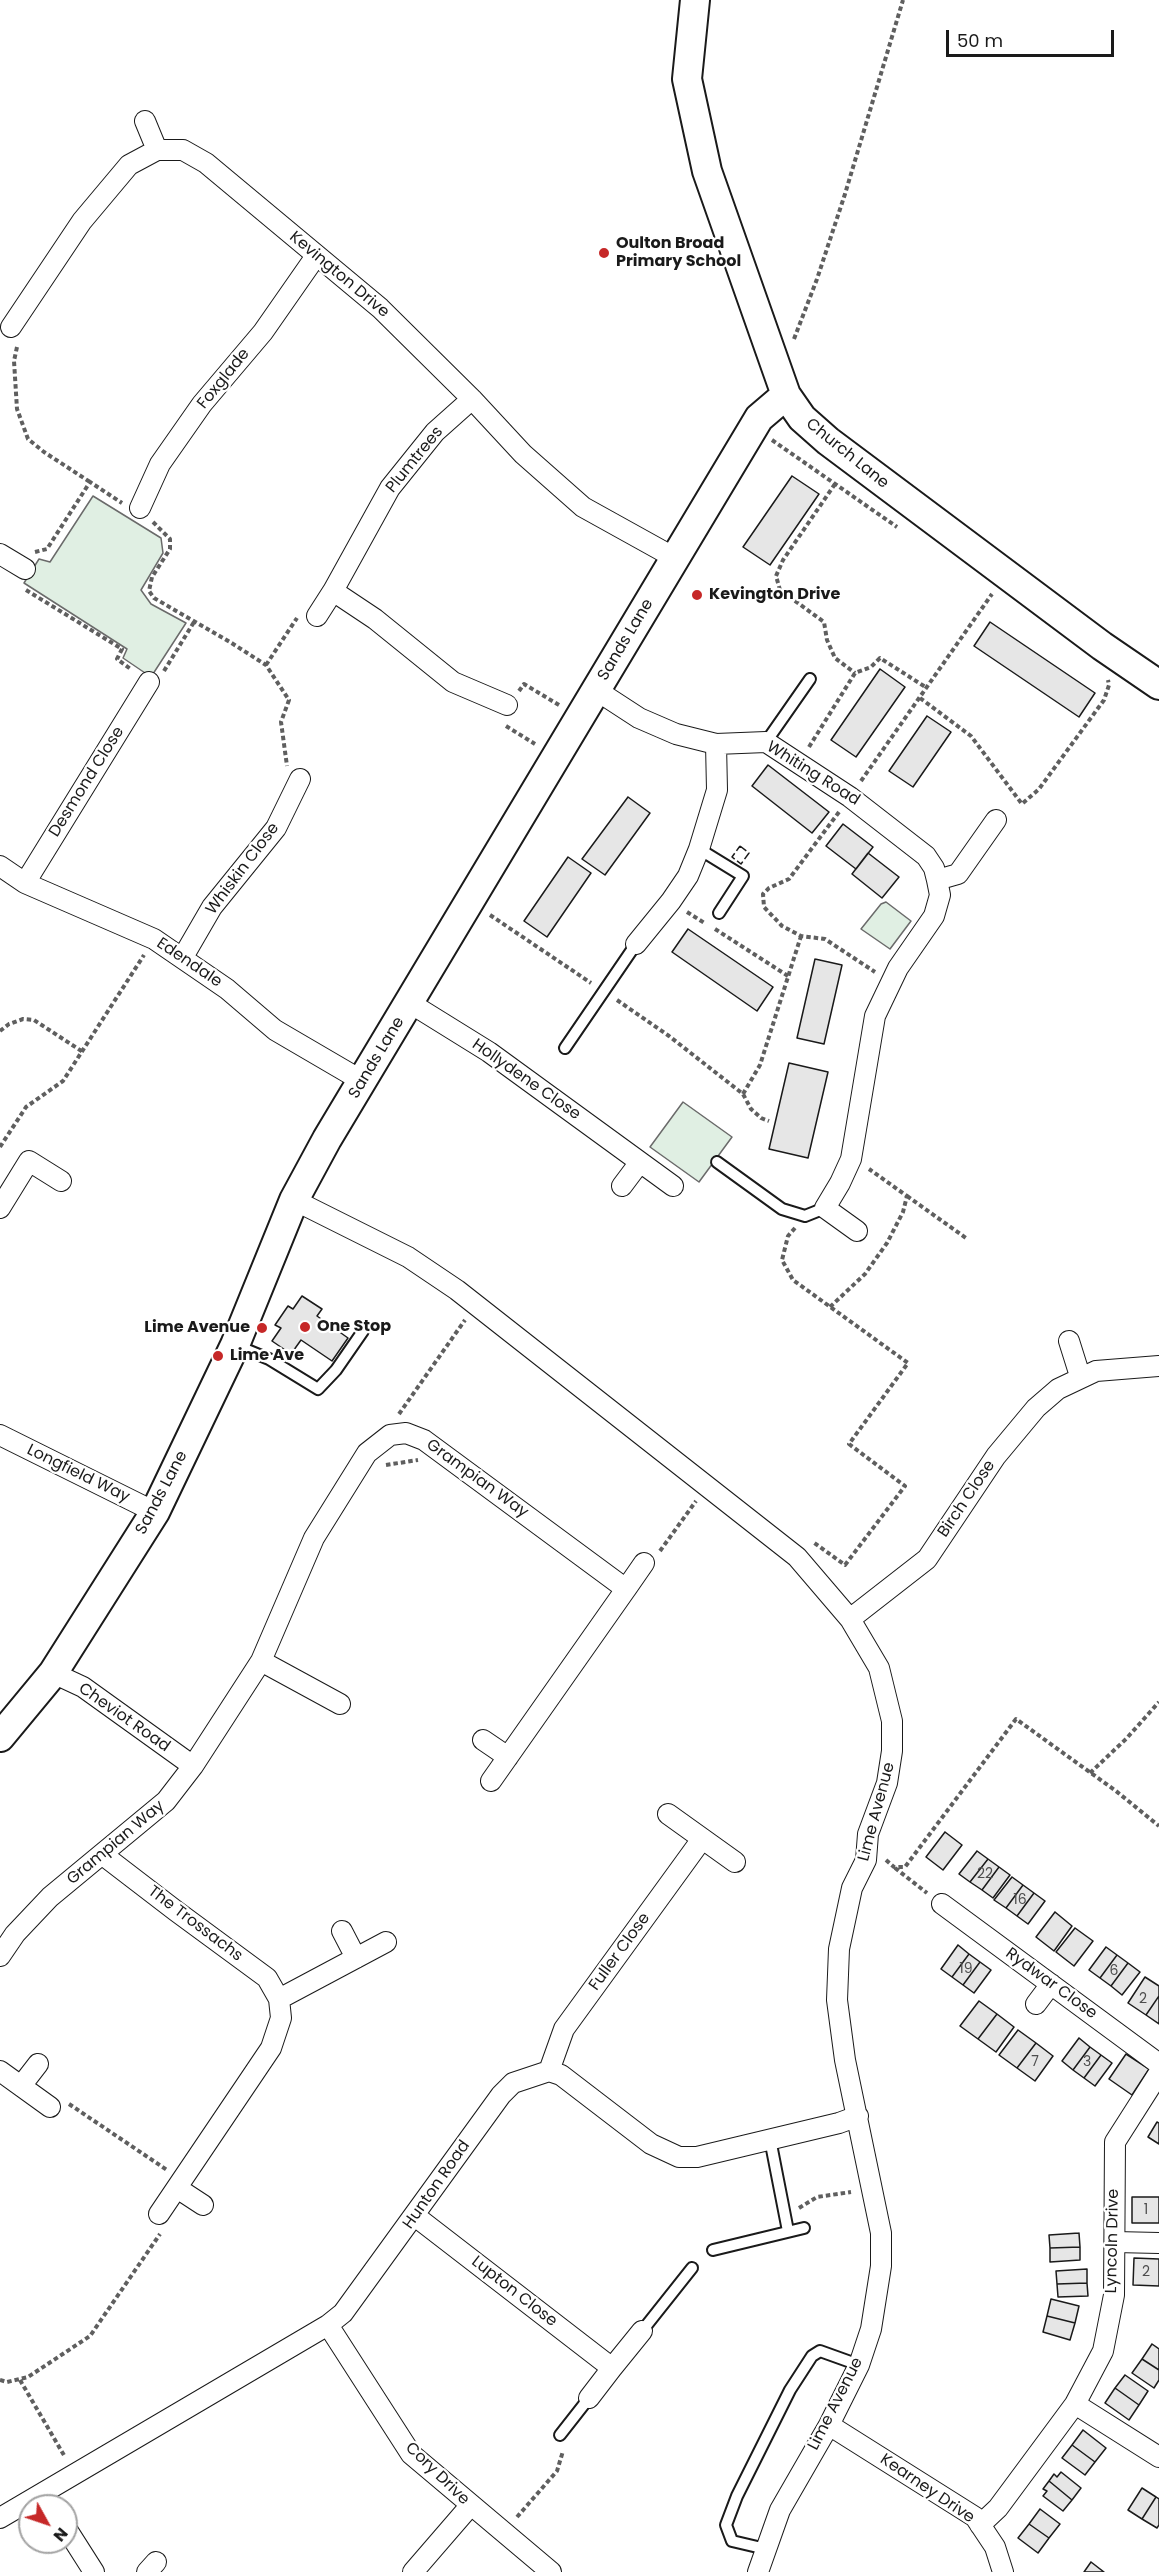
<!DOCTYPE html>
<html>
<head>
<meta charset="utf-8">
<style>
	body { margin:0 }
	#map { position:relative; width:1159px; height:2572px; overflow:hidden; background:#fff; font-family:Poppins,sans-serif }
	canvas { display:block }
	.north { position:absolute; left:18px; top:2494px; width:60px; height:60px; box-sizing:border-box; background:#fff; border:2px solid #a3a3a3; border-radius:50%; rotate:130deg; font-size:16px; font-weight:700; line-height:24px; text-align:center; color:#1a1a1a }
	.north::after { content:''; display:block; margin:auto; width:21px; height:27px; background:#c62828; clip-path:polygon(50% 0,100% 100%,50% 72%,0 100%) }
	.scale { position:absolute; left:946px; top:30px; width:168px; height:27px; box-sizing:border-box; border:3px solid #1a1a1a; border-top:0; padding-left:8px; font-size:18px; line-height:21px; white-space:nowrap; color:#1a1a1a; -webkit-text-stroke:4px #fff; paint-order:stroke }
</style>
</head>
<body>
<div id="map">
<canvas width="1159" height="2572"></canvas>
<div class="north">N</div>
<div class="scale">50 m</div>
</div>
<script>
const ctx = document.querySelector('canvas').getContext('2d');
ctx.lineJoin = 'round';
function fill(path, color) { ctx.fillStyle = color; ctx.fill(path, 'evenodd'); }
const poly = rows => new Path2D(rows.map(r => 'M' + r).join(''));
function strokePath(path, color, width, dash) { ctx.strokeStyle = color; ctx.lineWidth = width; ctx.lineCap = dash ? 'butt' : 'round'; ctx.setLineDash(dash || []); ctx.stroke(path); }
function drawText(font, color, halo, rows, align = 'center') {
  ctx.font = font + ' Poppins,sans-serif'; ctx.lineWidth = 4.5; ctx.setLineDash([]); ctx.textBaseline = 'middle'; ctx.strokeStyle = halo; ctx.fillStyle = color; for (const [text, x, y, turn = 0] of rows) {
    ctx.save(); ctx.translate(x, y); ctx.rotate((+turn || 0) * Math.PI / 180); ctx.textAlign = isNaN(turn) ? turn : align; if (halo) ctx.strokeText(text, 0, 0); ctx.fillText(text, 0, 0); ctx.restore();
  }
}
const green = poly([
	[93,496,161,538,163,553,141,590,151,604,186,623,151,677,123,658,127,649,24,583,39,559,50,562,93,496],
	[886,902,911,921,890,949,861,929,881,904,886,902],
	[683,1102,732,1137,699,1182,650,1147,683,1102]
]);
const building = poly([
	[792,476,819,494,770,565,743,547,792,476],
	[990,622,1095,693,1079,717,974,646,990,622],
	[880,669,905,687,856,757,831,740,880,669],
	[927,716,951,732,913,787,889,771,927,716],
	[768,765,829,812,812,833,752,786,768,765],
	[628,797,650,813,605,875,582,859,628,797],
	[843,824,873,847,856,869,826,846,843,824],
	[868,853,899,877,882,898,852,874,868,853],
	[568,857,591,873,547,937,524,921,568,857],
	[688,929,773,987,757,1011,672,952,688,929],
	[815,959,842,965,824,1044,797,1038,815,959],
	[789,1063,828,1072,808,1158,769,1149,789,1063],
	[302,1296,322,1309,317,1316,348,1338,332,1361,301,1340,291,1354,272,1341,281,1328,275,1325,288,1306,293,1309,302,1296],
	[945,1832,962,1845,943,1870,926,1857,945,1832],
	[977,1851,988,1859,970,1882,959,1874,977,1851],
	[988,1859,999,1867,982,1890,970,1882,988,1859],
	[999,1867,1010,1875,993,1898,982,1890,999,1867],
	[1012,1877,1023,1885,1006,1908,994,1900,1012,1877],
	[1023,1885,1034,1893,1017,1916,1006,1908,1023,1885],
	[1034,1893,1045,1901,1028,1924,1017,1916,1034,1893],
	[1055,1912,1072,1926,1054,1951,1036,1937,1055,1912],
	[1075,1928,1093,1941,1074,1966,1056,1952,1075,1928],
	[958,1945,969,1954,952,1977,941,1969,958,1945],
	[1106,1947,1117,1955,1100,1978,1089,1970,1106,1947],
	[969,1954,980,1962,963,1985,952,1977,969,1954],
	[1117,1955,1128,1963,1111,1986,1100,1978,1117,1955],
	[980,1962,991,1970,974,1993,963,1985,980,1962],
	[1128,1963,1140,1972,1122,1995,1111,1986,1128,1963],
	[1145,1977,1159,1986,1159,1996,1146,2015,1128,2003,1145,1977],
	[1159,1996,1159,2024,1146,2015,1159,1996],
	[979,2001,997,2014,978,2039,960,2026,979,2001],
	[997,2014,1014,2027,996,2052,978,2039,997,2014],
	[1018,2030,1036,2043,1017,2068,999,2055,1018,2030],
	[1079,2038,1090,2047,1073,2070,1062,2061,1079,2038],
	[1036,2043,1053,2056,1035,2081,1017,2068,1036,2043],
	[1090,2047,1101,2055,1084,2078,1073,2070,1090,2047],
	[1126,2054,1149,2069,1132,2095,1109,2079,1126,2054],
	[1101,2055,1112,2063,1095,2086,1084,2078,1101,2055],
	[1157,2122,1159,2123,1159,2144,1148,2137,1157,2122],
	[1132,2197,1159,2197,1159,2223,1132,2223,1132,2197],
	[1079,2233,1080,2247,1050,2248,1049,2235,1079,2233],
	[1080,2247,1080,2260,1050,2262,1050,2248,1080,2247],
	[1134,2258,1159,2259,1159,2286,1133,2285,1134,2258],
	[1087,2269,1087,2283,1057,2284,1056,2271,1087,2269],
	[1087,2283,1088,2296,1058,2297,1057,2284,1087,2283],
	[1051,2299,1079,2306,1075,2323,1047,2316,1051,2299],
	[1047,2316,1075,2323,1070,2340,1043,2332,1047,2316],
	[1152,2344,1159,2349,1159,2370,1142,2359,1152,2344],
	[1142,2359,1159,2370,1159,2380,1154,2388,1132,2373,1142,2359],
	[1125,2375,1148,2391,1139,2405,1115,2388,1125,2375],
	[1115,2388,1139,2405,1129,2420,1105,2403,1115,2388],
	[1083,2430,1106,2448,1095,2462,1072,2445,1083,2430],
	[1072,2445,1095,2462,1085,2475,1062,2458,1072,2445],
	[1061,2472,1081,2488,1072,2500,1049,2481,1054,2474,1057,2477,1061,2472],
	[1049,2481,1072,2500,1063,2511,1043,2496,1047,2491,1043,2489,1049,2481],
	[1142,2488,1156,2497,1142,2519,1128,2510,1142,2488],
	[1156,2497,1159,2499,1159,2525,1157,2528,1142,2519,1156,2497],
	[1040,2509,1060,2524,1049,2538,1029,2524,1040,2509],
	[1029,2524,1049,2538,1038,2553,1018,2538,1029,2524],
	[1091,2562,1104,2572,1084,2572,1091,2562]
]);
const path = poly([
	[794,339,817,279,845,194,903,0],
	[17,347,14,361,17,409,28,439,44,452,90,482],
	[772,440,897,527],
	[835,484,783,560,776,576,780,590,824,622,827,640,835,658,855,673],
	[153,522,170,539,170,549,152,577,149,591,154,598,230,642,266,665,289,700,281,722,287,766],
	[35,552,47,549,90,482,122,503],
	[26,590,122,649,117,659,132,670],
	[266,665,297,618],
	[164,671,194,622],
	[519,691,524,684,559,705],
	[920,698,971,736,1022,804,1039,789,1104,700,1109,685,1108,680],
	[506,726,535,744],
	[809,747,855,673,871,667,880,658,927,688],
	[861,781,992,594],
	[839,812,789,879,769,888,763,894,764,907,782,926,801,936,825,939,875,972],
	[687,912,706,924],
	[490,915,591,983],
	[715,929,788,976],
	[617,1000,669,1036,743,1094,751,1109,761,1118,769,1121],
	[0,1031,9,1024,23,1019,34,1020,83,1052],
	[743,1094,760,1065,801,936],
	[0,1147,26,1107,63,1081,144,955],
	[907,1196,966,1238],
	[795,1228,788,1236,782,1260,793,1280,908,1363,849,1444,905,1486,845,1565,813,1542],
	[830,1307,865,1274,887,1243,903,1212,907,1196,869,1169],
	[399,1414,465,1320],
	[386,1465,418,1460],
	[660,1551,696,1501],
	[1090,1773,1126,1739,1159,1702],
	[886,1860,894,1867,905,1867,1016,1719,1116,1791,1159,1826],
	[895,1868,927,1893],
	[69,2104,167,2170],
	[799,2208,817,2197,851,2192],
	[0,2380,7,2382,28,2377,90,2336,160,2234],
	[20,2380,65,2457],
	[517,2517,557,2471,563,2451]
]);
const lane = poly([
	[766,742,810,679],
	[699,849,743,876,719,913],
	[565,1048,636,944],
	[717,1162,782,1209,805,1216,825,1208],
	[235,1345,269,1359,318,1389,336,1370,363,1331],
	[770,2139,788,2231],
	[713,2250,804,2228],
	[642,2331,692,2268],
	[560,2435,589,2398],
	[766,2549,732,2541,726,2525,737,2496,790,2390,812,2356,820,2351,859,2365]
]);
const street = poly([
	[145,121,157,150],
	[11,327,82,221,129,165,157,150,183,150,206,163,380,308,472,399,523,454,583,507,675,558],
	[472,399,435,432,390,488,333,591,375,619,453,682,507,705],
	[140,508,160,464,202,404,263,332,316,256],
	[0,554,25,569],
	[317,616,333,591],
	[596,690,639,718,676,734,716,744,766,742,850,797,926,856,934,868,937,880],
	[0,866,25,883,154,939,227,989,275,1030,364,1082],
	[25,883,149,682],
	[636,944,671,901,688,876,699,849,717,790,716,744],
	[183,957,212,907,276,828,300,779],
	[410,1003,489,1052,673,1186],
	[622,1186,640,1162],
	[294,1200,408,1257,457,1290,797,1557,850,1619,879,1668,892,1721,892,1751,887,1783,868,1834,866,1860,852,1888,839,1949,837,2000,845,2060,881,2233,881,2266,871,2329,859,2365,829,2425,780,2510,758,2572],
	[0,1208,29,1161,61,1181],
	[857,1231,825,1208,840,1183,851,1159,875,1016,898,968,934,916,940,895,937,880,958,874,996,820],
	[1069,1341,1080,1376],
	[0,1435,155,1512],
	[626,1589,644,1563],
	[850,1619,927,1559,996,1456,1036,1408,1058,1389,1096,1371,1159,1366],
	[261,1661,340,1704],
	[53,1673,83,1687,193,1766],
	[483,1740,508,1757],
	[668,1814,735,1862],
	[103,1855,176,1911,267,1978,279,1999,281,2018,271,2048,159,2214],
	[942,1904,1159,2064],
	[342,1931,356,1958],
	[0,1956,15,1934,50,1897,166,1801,193,1766,261,1661,314,1538,367,1453,390,1435,406,1433,424,1440,626,1589,491,1781],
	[279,1999,386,1942],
	[1036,2004,1051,1984],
	[0,2071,50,2107],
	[549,2071,564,2029,702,1839],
	[21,2086,38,2064],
	[177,2188,203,2205],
	[415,2216,612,2368,642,2331],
	[1115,2242,1159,2243],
	[328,2325,411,2454,551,2572],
	[589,2398,612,2368],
	[1075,2404,1159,2457],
	[829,2425,975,2517,995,2547,1003,2572],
	[0,2518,328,2325,343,2313,501,2095,513,2083,549,2071,561,2075,651,2144,679,2157,697,2157,839,2123,858,2116],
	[980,2525,998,2508,1075,2404,1103,2351,1114,2295,1115,2142,1159,2073],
	[66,2528,94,2572],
	[147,2572,156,2562],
	[413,2572,470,2506]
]);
const secondary = poly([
	[695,0,687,79,707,171,786,395,802,418,828,441,1102,646,1159,685],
	[0,1737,53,1673,155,1512,235,1345,294,1200,327,1139,759,418,786,395]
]);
const fence = poly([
	[740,846,749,853,741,864,732,857,740,846]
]);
const markers = [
	[604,253,6,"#c62828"],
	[697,595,6,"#c62828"],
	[305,1327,6,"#c62828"],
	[262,1328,6,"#c62828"],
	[218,1356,6,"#c62828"]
];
const numberNames = [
	["22",985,1874],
	["16",1020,1900],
	["19",966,1969],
	["6",1114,1971],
	["2",1143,1999],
	["7",1035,2062],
	["3",1087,2062],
	["1",1146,2210],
	["2",1146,2272]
];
const poiNames = [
	["Oulton Broad",616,244],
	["Primary School",616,262],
	["Kevington Drive",709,595],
	["One Stop",317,1327],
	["Lime Avenue",250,1328,"right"],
	["Lime Ave",230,1356]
];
const streetNames = [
	["Kevington Drive",339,275,40],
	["Foxglade",224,379,-51],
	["Church Lane",847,454,39],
	["Plumtrees",415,460,-51],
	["Sands Lane",626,640,-59],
	["Whiting Road",813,774,32],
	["Desmond Close",87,782,-58],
	["Whiskin Close",243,869,-53],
	["Edendale",189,963,34],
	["Sands Lane",377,1058,-59],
	["Hollydene Close",526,1080,35],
	["Longfield Way",78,1474,26],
	["Grampian Way",477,1479,36],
	["Sands Lane",162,1493,-62],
	["Birch Close",967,1499,-56],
	["Cheviot Road",124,1718,35],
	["Lime Avenue",877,1812,-75],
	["Grampian Way",116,1843,-40],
	["The Trossachs",195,1924,37],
	["Fuller Close",620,1952,-54],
	["Rydwar Close",1051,1984,36],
	["Hunton Road",437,2185,-55],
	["Lyncoln Drive",1113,2241,-89],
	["Lupton Close",514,2292,38],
	["Lime Avenue",836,2404,-63],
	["Cory Drive",437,2474,44],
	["Kearney Drive",927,2489,34]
];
fill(green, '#e0efe3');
strokePath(green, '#6a6a6a', 1.5);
fill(building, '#e6e6e6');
strokePath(building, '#1a1a1a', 1.5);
strokePath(lane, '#1a1a1a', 14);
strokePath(street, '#1a1a1a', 22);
strokePath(secondary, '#1a1a1a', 32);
strokePath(path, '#5f5f5f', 4, [4.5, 3]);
strokePath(lane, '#fff', 10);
strokePath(street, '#fff', 20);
strokePath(secondary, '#fff', 28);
strokePath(fence, '#1a1a1a', 1.5, [8, 3]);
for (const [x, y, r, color] of markers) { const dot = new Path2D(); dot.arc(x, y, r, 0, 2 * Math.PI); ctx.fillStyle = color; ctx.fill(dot); strokePath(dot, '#fff', 2); }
drawText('14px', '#4d4d4d', null, numberNames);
drawText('bold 16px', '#1a1a1a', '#fff', poiNames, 'left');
drawText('16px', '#1a1a1a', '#fff', streetNames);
</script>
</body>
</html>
